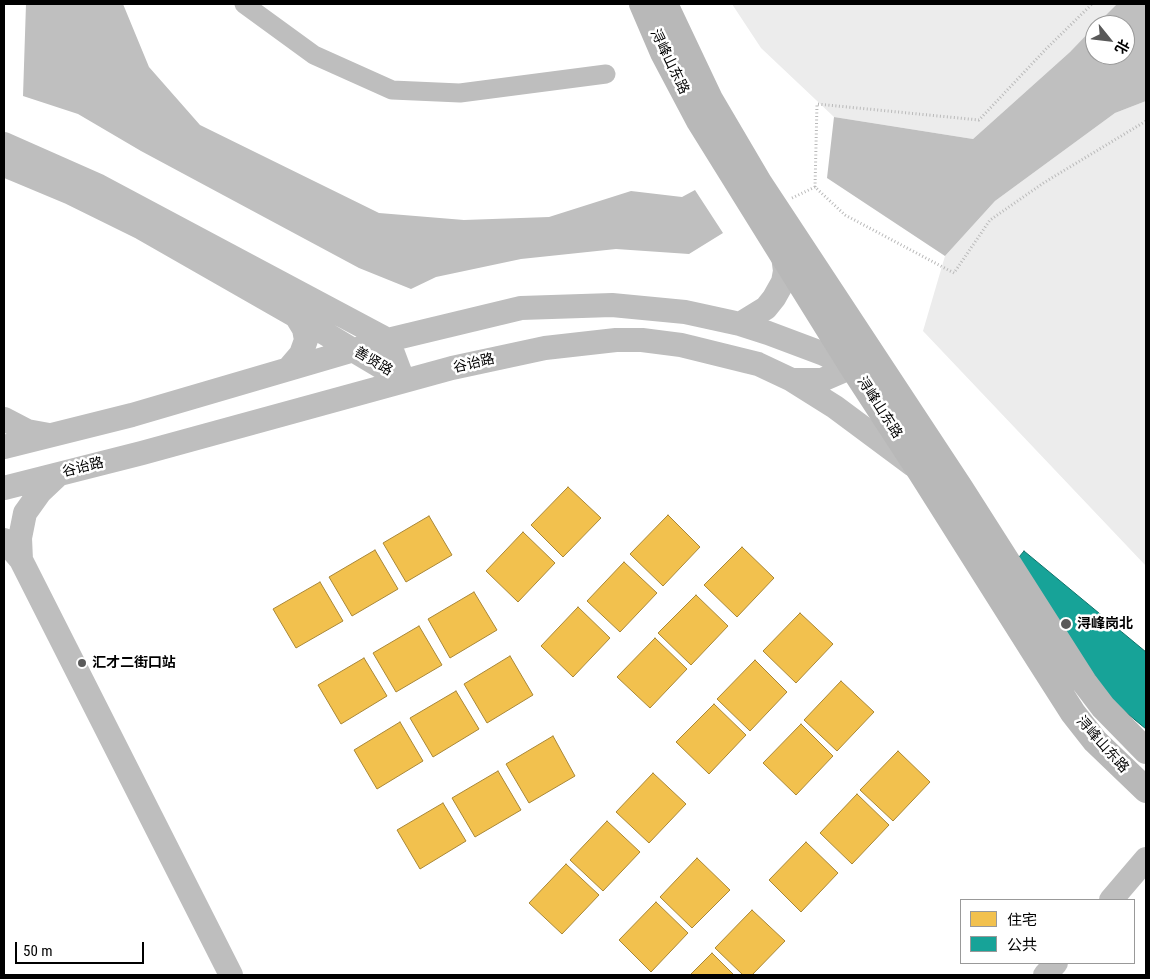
<!DOCTYPE html>
<html>
<head>
<meta charset="utf-8">
<style>
	body { margin:0 }
	#map { position:relative; width:1150px; height:979px; overflow:hidden; background:#fff; font-family:"Roboto Condensed","Noto Sans SC",sans-serif }
	canvas { display:block }
	.frame { position:absolute; inset:0; border:5px solid #000; pointer-events:none }
	.legend { position:absolute; left:960px; top:899px; width:175px; height:65px; box-sizing:border-box; background:#fff; border:1px solid #999; margin:0; padding:6px 9px; list-style:none; font-size:15px; color:#000 }
	.legend li { display:flex; align-items:center; gap:10px; height:25px }
	.legend b { width:25px; border:1px solid #999 }
	.north { position:absolute; left:1085px; top:15px; width:50px; height:50px; box-sizing:border-box; background:#fff; border:1px solid #999; border-radius:50%; rotate:119deg; font-size:14px; font-weight:700; line-height:20px; text-align:center; color:#000 }
	.north::after { content:''; display:block; margin:auto; width:18px; height:22px; background:#595959; clip-path:polygon(50% 0,100% 100%,50% 72%,0 100%) }
	.scale { position:absolute; left:15px; top:942px; width:129px; height:22px; box-sizing:border-box; border:2px solid #000; border-top:0; padding-left:6px; font-size:15px; line-height:18px; white-space:nowrap; color:#000; -webkit-text-stroke:4px #fff; paint-order:stroke }
</style>
</head>
<body>
<div id="map">
<canvas width="1150" height="979"></canvas>
<div class="frame"></div>
<ul class="legend">
<li><b style="height:14px;background:#f2c14e"></b>住宅</li>
<li><b style="height:14px;background:#17a398"></b>公共</li>
</ul>
<div class="north">北</div>
<div class="scale">50 m</div>
</div>
<script>
const ctx = document.querySelector('canvas').getContext('2d');
ctx.lineJoin = 'round';
function fill(path, color) { ctx.fillStyle = color; ctx.fill(path, 'evenodd'); }
const poly = rows => new Path2D(rows.map(r => 'M' + r).join(''));
function strokePath(path, color, width, dash) { ctx.strokeStyle = color; ctx.lineWidth = width; ctx.lineCap = dash ? 'butt' : 'round'; ctx.setLineDash(dash || []); ctx.stroke(path); }
function drawText(font, color, halo, rows, align = 'center') {
  ctx.font = font + ' "Roboto Condensed","Noto Sans SC",sans-serif'; ctx.lineWidth = 5; ctx.setLineDash([]); ctx.textBaseline = 'middle'; ctx.strokeStyle = halo; ctx.fillStyle = color; for (const [text, x, y, turn = 0] of rows) {
    ctx.save(); ctx.translate(x, y); ctx.rotate((+turn || 0) * Math.PI / 180); ctx.textAlign = isNaN(turn) ? turn : align; if (halo) ctx.strokeText(text, 0, 0); ctx.fillText(text, 0, 0); ctx.restore();
  }
}
const green = poly([
	[732,4,1117,4,1070,52,973,139,834,117,761,48],
	[1146,101,1146,566,923,331,945,256,995,201,1115,113]
]);
const water = poly([
	[26,4,123,4,149,67,200,125,379,213,464,220,549,217,631,191,682,197,695,190,723,233,689,254,616,249,521,259,436,277,411,289,359,268,141,151,78,114,23,96],
	[1117,4,1146,4,1146,101,1115,113,995,201,945,256,827,178,834,117,973,139,1070,52,1095,26,1095,55,1125,55,1125,25,1096,25]
]);
const homes = poly([
	[568,487,601,518,563,557,531,525,568,487],
	[668,515,700,547,663,586,630,554,668,515],
	[429,516,452,555,406,582,383,543,429,516],
	[523,532,555,563,518,602,486,571,523,532],
	[742,547,774,578,737,617,704,585,742,547],
	[375,550,398,589,352,616,329,577,375,550],
	[624,562,657,593,620,632,587,601,624,562],
	[320,582,343,621,296,648,273,609,320,582],
	[474,592,497,630,450,658,428,619,474,592],
	[696,595,728,626,691,665,658,633,696,595],
	[578,607,610,638,573,677,541,646,578,607],
	[800,613,833,644,796,683,763,651,800,613],
	[419,626,442,665,396,692,373,653,419,626],
	[655,638,687,669,650,708,617,677,655,638],
	[510,656,533,695,487,723,464,684,510,656],
	[364,658,387,696,341,724,318,685,364,658],
	[755,660,787,692,750,731,717,699,755,660],
	[841,681,874,712,837,751,804,720,841,681],
	[456,691,479,729,433,757,410,718,456,691],
	[714,704,746,735,709,774,676,742,714,704],
	[400,722,423,761,377,789,354,750,400,722],
	[801,724,833,756,796,795,763,763,801,724],
	[553,736,575,776,529,803,506,764,553,736],
	[898,751,930,782,893,821,860,790,898,751],
	[498,771,521,810,475,837,452,798,498,771],
	[653,773,686,804,649,843,616,812,653,773],
	[857,794,889,825,852,864,820,833,857,794],
	[443,803,466,841,420,869,397,830,443,803],
	[607,821,640,852,603,891,570,860,607,821],
	[806,842,838,873,801,912,769,880,806,842],
	[697,858,730,890,692,928,660,897,697,858],
	[566,864,599,895,562,934,529,903,566,864],
	[656,902,688,933,651,972,619,940,656,902],
	[752,910,785,941,752,975,743,975,715,948,752,910],
	[712,953,734,975,690,975,712,953]
]);
const public = poly([
	[1024,551,1146,652,1146,729,986,597,1024,551]
]);
const path = poly([
	[815,187,817,104,979,120,1046,49,1092,4],
	[792,198,815,187,845,215,954,273,990,220,1045,182,1146,121]
]);
const minor = poly([
	[244,4,314,55,392,90,460,93,606,74]
]);
const tertiary = poly([
	[4,144,99,186,388,340,403,380],
	[4,165,71,193,142,228,296,316,403,380],
	[740,324,766,308,774,298,783,282,785,271,783,256],
	[289,368,301,354,306,340,304,329,296,316],
	[792,380,822,380,852,367,858,359],
	[4,419,27,431,49,435],
	[4,447,132,415,388,340,521,308,612,305,685,312,740,324,768,333,824,354,861,371],
	[4,488,142,453,452,368,545,348,616,340,642,340,681,345,758,364,792,380,835,407,913,465],
	[4,540,21,560,231,975],
	[21,560,20,538,25,513,40,492,58,475],
	[1111,900,1146,859],
	[1045,975,1056,963]
]);
const secondary = poly([
	[642,4,663,53,699,121,852,367,921,473,1036,655,1073,713,1095,741,1146,790],
	[665,4,710,99,760,184,961,489,1084,682,1103,707,1146,751]
]);
const markers = [
	[1066,624,6,"#595959"],
	[82,663,5,"#595959"]
];
const streetNames = [
	["浔峰山东路",669,62,64],
	["善贤路",373,362,31],
	["谷诒路",474,364,-13],
	["浔峰山东路",879,408,57],
	["谷诒路",83,468,-14],
	["浔峰山东路",1102,745,48]
];
const poiNames = [
	["浔峰岗北",1077,624],
	["汇才二街口站",92,663]
];
fill(green, '#ececec');
fill(water, '#bfbfbf');
fill(homes, '#f2c14e');
strokePath(homes, '#a98737', 1);
fill(public, '#17a398');
strokePath(public, '#10726a', 1);
strokePath(path, '#b9b9b9', 3, [1, 2.5]);
strokePath(minor, '#bebebe', 19);
strokePath(tertiary, '#bebebe', 24);
strokePath(secondary, '#b8b8b8', 26);
for (const [x, y, r, color] of markers) { const dot = new Path2D(); dot.arc(x, y, r, 0, 2 * Math.PI); ctx.fillStyle = color; ctx.fill(dot); strokePath(dot, '#fff', 2); }
drawText('14px', '#000', '#fff', streetNames);
drawText('bold 14px', '#000', '#fff', poiNames, 'left');
</script>
</body>
</html>
